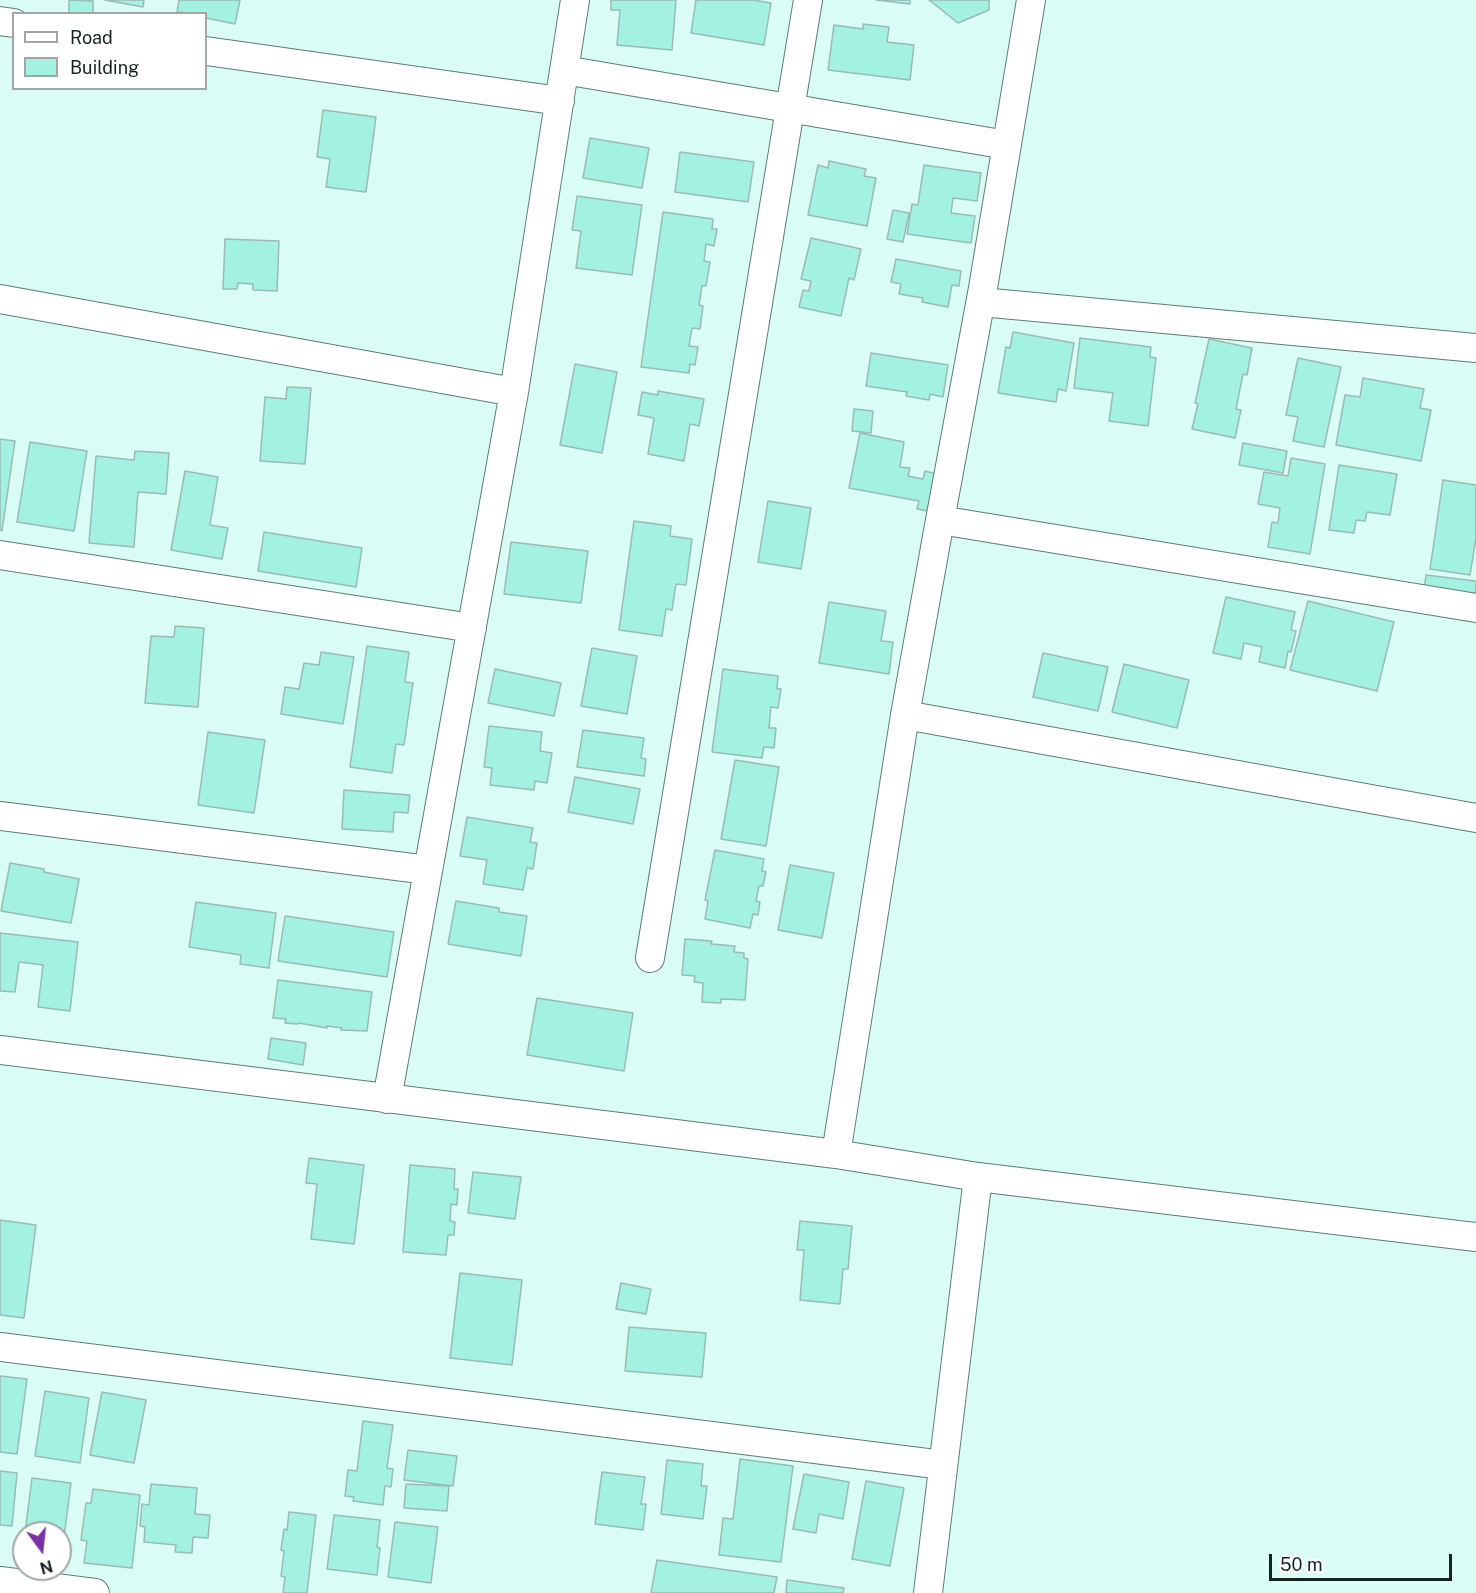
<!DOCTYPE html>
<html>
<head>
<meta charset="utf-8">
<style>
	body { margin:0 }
	#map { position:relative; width:1476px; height:1593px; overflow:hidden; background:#d9fdf5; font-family:"Public Sans",sans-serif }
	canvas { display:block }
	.legend { position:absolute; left:12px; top:12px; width:195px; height:78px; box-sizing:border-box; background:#fff; border:2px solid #a1a7a6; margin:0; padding:8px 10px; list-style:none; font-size:18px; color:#152320 }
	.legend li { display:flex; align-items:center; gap:12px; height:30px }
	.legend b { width:30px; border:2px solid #a1a7a6 }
	.north { position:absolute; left:12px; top:1521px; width:60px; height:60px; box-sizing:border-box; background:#fff; border:2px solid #a1a7a6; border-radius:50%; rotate:165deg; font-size:16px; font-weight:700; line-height:24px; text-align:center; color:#152320 }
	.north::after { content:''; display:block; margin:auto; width:21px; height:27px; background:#7932a5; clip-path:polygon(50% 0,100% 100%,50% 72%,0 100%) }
	.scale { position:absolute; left:1269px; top:1554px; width:183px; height:27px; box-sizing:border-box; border:3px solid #152320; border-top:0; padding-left:8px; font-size:18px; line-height:21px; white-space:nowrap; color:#152320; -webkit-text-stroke:4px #fff; paint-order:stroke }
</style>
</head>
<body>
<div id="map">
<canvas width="1476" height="1593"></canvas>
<ul class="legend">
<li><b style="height:8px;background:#fff"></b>Road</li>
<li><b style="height:16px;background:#a3f1e1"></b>Building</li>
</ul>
<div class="north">N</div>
<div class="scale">50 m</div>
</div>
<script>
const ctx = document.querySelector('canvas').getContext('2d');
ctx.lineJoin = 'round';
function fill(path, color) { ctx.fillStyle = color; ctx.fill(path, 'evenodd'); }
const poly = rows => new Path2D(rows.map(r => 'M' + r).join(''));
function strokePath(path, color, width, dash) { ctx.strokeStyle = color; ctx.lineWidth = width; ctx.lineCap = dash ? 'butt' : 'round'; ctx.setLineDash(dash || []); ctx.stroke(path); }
const building = poly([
	[69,0,93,1,93,14,69,14,69,0],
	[105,0,144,0,143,7,105,0],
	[179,0,240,0,235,24,206,18,206,14,177,12,179,0],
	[611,0,676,0,672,50,617,45,620,10,611,10,611,0],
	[696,0,753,0,771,3,764,45,691,33,696,0],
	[876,0,910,0,910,4,876,0],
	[929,0,989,0,989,10,958,23,929,0],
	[863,24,889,27,887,42,914,45,910,80,828,70,834,25,863,29,863,24],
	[323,110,376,117,366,192,326,187,330,159,317,157,323,110],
	[590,138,649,148,642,188,583,178,590,138],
	[680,152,754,162,748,202,675,192,680,152],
	[829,161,866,169,864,176,876,178,867,226,808,215,818,165,828,168,829,161],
	[924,165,981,173,977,201,953,198,951,213,975,216,971,243,907,234,912,204,918,205,924,165],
	[577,196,642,205,632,275,576,268,581,231,572,230,577,196],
	[893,210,909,213,903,242,887,239,893,210],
	[663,212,713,219,712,229,717,229,714,246,706,244,704,261,710,262,706,286,702,286,699,305,703,306,700,329,692,328,689,346,698,347,695,365,690,364,689,373,641,367,663,212],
	[811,238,861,249,854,280,849,278,841,316,799,307,803,290,809,291,811,281,801,279,811,238],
	[225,239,279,241,277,291,253,290,253,284,238,283,237,289,223,289,225,239],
	[896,259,961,271,959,286,952,285,948,307,922,302,923,298,899,294,901,284,891,282,896,259],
	[1013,332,1074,343,1066,391,1058,389,1056,402,998,393,1006,347,1010,348,1013,332],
	[1080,338,1151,347,1150,357,1156,358,1148,426,1109,421,1113,393,1074,388,1080,338],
	[1209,339,1252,348,1247,375,1243,374,1236,409,1241,410,1235,438,1192,429,1198,404,1195,403,1209,339],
	[871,353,948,365,943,397,930,394,929,400,906,396,907,392,866,386,871,353],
	[1298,358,1341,367,1324,447,1293,441,1298,417,1286,415,1298,358],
	[575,364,617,372,602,453,560,445,575,364],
	[1363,378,1424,389,1420,408,1431,410,1421,461,1336,445,1345,395,1360,397,1363,378],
	[287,387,311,388,305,464,260,461,265,397,286,399,287,387],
	[658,391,704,399,699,426,690,424,684,461,648,454,654,418,638,415,642,392,658,395,658,391],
	[854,409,873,411,871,433,852,431,854,409],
	[860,433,904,442,900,467,910,468,908,476,923,479,925,471,941,475,934,512,917,509,919,501,849,488,860,433],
	[0,439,15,441,2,531,0,530,0,439],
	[30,442,87,451,74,531,17,522,30,442],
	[1243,443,1287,451,1283,473,1239,465,1243,443],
	[135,451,169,453,166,494,138,492,134,547,89,543,96,456,134,460,135,451],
	[1291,458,1325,464,1310,554,1268,547,1272,522,1278,523,1280,508,1258,504,1264,472,1288,476,1291,458],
	[1339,465,1397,474,1390,515,1367,512,1365,521,1356,520,1354,533,1329,530,1339,465],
	[185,471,218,477,210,525,228,528,222,559,171,550,185,471],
	[1443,480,1476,485,1476,538,1470,575,1430,569,1443,480],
	[768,501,811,508,801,569,758,562,768,501],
	[634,521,671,526,670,536,692,539,686,585,676,584,672,610,666,609,662,636,619,630,634,521],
	[264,532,362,548,356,587,258,571,264,532],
	[511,542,588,551,581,603,504,594,511,542],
	[1426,575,1476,581,1476,596,1424,590,1426,575],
	[1226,597,1295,612,1291,630,1296,631,1291,652,1288,651,1285,668,1259,662,1262,647,1244,643,1241,659,1213,653,1226,597],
	[1308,601,1394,622,1377,691,1290,670,1308,601],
	[829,602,886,611,881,641,893,642,889,674,819,663,829,602],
	[175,626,204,628,198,707,145,703,151,636,174,637,175,626],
	[367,646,409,652,405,682,413,683,404,745,396,744,392,773,350,767,367,646],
	[592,648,637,656,627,714,581,706,592,648],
	[321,652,354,657,343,724,281,714,285,687,299,689,304,663,319,665,321,652],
	[1043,653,1108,667,1098,711,1033,697,1043,653],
	[1124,664,1189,680,1177,728,1112,712,1124,664],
	[495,669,561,683,554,716,488,703,495,669],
	[723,669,778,676,777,689,781,689,778,708,771,707,769,728,776,728,774,748,764,747,762,758,712,752,723,669],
	[489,726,542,732,540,751,552,753,547,783,535,781,534,790,490,785,492,768,484,767,489,726],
	[583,730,644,738,641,758,646,759,644,776,577,767,583,730],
	[208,732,265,740,254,813,198,805,208,732],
	[735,760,779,767,766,846,721,839,735,760],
	[575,777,640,789,633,824,568,812,575,777],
	[344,790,410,795,408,813,394,812,393,832,342,829,344,790],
	[467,817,533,828,530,842,537,843,533,869,527,868,523,890,483,884,487,860,460,856,467,817],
	[715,850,764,859,762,871,766,872,763,886,759,886,756,901,760,902,758,915,753,914,750,928,705,919,708,901,705,900,715,850],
	[10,863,44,869,44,872,79,879,71,923,1,911,10,863],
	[790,865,834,873,822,938,778,930,790,865],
	[456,901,499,908,499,912,527,916,521,956,448,944,456,901],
	[196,902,276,913,269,968,240,964,241,955,189,947,196,902],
	[285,916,394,932,387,977,278,961,285,916],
	[0,933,78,942,70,1011,38,1007,43,965,19,962,15,992,0,991,0,933],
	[685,939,712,941,711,944,735,946,734,952,744,953,744,958,748,959,745,1000,721,999,721,1003,702,1002,703,983,694,982,695,976,682,975,685,939],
	[278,980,372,992,367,1031,341,1030,342,1028,327,1026,327,1028,299,1023,298,1024,285,1023,286,1019,273,1018,278,980],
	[537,998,633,1013,624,1071,527,1055,537,998],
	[271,1038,306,1043,303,1065,268,1059,271,1038],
	[309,1158,364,1165,354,1244,311,1239,317,1184,306,1183,309,1158],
	[410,1165,455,1169,454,1189,458,1189,457,1205,451,1204,450,1221,455,1222,454,1235,448,1235,446,1255,403,1252,410,1165],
	[473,1172,521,1177,515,1219,468,1213,473,1172],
	[0,1220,36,1225,24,1318,0,1315,0,1220],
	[800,1221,852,1226,848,1269,843,1269,840,1304,800,1300,804,1250,797,1250,800,1221],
	[460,1273,522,1280,512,1365,450,1358,460,1273],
	[621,1283,651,1289,646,1314,616,1309,621,1283],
	[629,1327,706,1333,702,1377,625,1371,629,1327],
	[0,1376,27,1379,17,1454,0,1452,0,1376],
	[45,1391,89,1398,80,1463,35,1456,45,1391],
	[102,1392,146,1400,134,1463,90,1455,102,1392],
	[363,1421,393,1425,387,1468,393,1469,391,1487,385,1486,383,1505,353,1501,354,1497,345,1496,348,1470,357,1471,363,1421],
	[408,1450,457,1456,453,1486,404,1480,408,1450],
	[740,1459,793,1466,781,1562,719,1555,723,1518,733,1519,740,1459],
	[667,1460,703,1464,701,1486,707,1486,703,1519,661,1514,667,1460],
	[0,1471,17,1473,12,1526,0,1525,0,1471],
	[602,1472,645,1477,641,1504,646,1504,643,1530,595,1524,602,1472],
	[804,1474,849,1482,843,1519,819,1514,816,1533,793,1529,804,1474],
	[32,1478,71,1483,63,1545,60,1544,60,1533,25,1533,32,1478],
	[866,1481,904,1488,890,1566,852,1559,866,1481],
	[151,1484,197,1488,195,1514,210,1515,208,1538,193,1537,192,1553,175,1552,176,1545,144,1542,145,1527,140,1526,142,1504,149,1505,151,1484],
	[406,1484,449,1486,447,1511,404,1508,406,1484],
	[93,1489,140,1495,132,1568,84,1563,87,1541,81,1540,86,1503,91,1503,93,1489],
	[289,1512,316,1515,307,1593,283,1593,285,1577,281,1576,284,1551,281,1550,284,1529,287,1530,289,1512],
	[334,1515,380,1520,377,1547,380,1548,377,1575,327,1569,334,1515],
	[395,1522,438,1527,431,1583,388,1577,395,1522],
	[657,1560,777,1577,774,1593,651,1593,657,1560],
	[787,1580,844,1588,843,1593,786,1593,787,1580]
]);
const street = poly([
	[1031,0,983,288,940,520,1476,608],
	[0,21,14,23],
	[206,51,560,101],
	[564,70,1007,145],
	[0,299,514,392],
	[981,302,1476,348],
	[0,555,472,628],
	[905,715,1476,818],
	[0,816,428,870],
	[650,958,808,0],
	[0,1050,836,1154,978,1177,1476,1237],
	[387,1099,514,392,575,0],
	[836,1154,905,715,940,520],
	[0,1347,943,1465],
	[0,1581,95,1593],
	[928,1593,978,1177]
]);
fill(building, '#a3f1e1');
strokePath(building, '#99bbb3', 1.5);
strokePath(street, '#5d7d76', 30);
strokePath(street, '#fff', 28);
</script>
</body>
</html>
